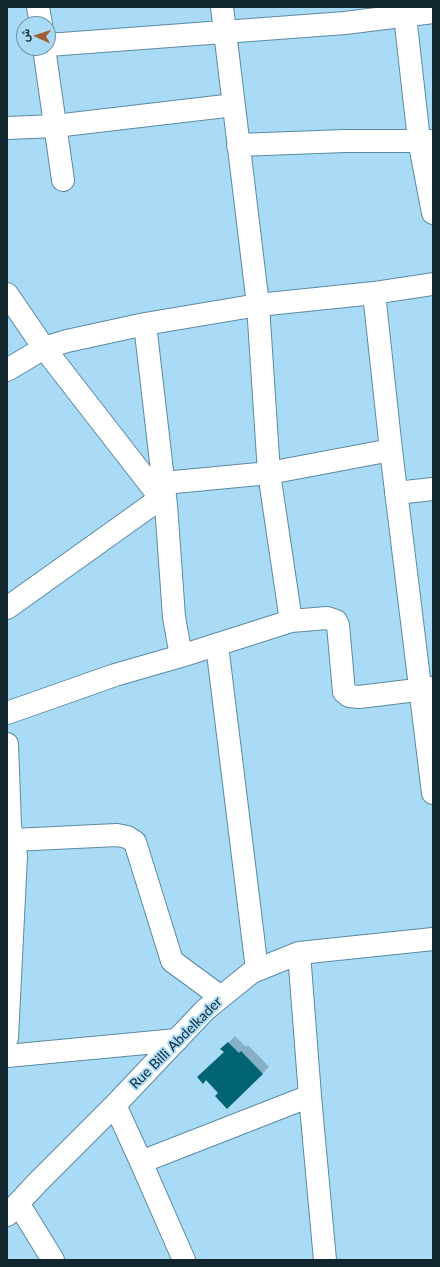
<!DOCTYPE html>
<html>
<head>
<meta charset="utf-8">
<style>
	body { margin:0 }
	#map { position:relative; width:440px; height:1267px; overflow:hidden; background:#a9dbf7; font-family:Lato,Vazirmatn,sans-serif }
	canvas { display:block }
	.frame { position:absolute; inset:0; border:8px solid #122630; pointer-events:none }
	.north { position:absolute; left:16px; top:16px; width:40px; height:40px; box-sizing:border-box; background:#a9dbf7; border:1px solid #6d93a7; border-radius:50%; rotate:273deg; font-size:11px; font-weight:700; line-height:16px; text-align:center; color:#122630 }
	.north::after { content:''; display:block; margin:auto; width:14px; height:18px; background:#a25e2f; clip-path:polygon(50% 0,100% 100%,50% 72%,0 100%) }
</style>
</head>
<body>
<div id="map">
<canvas width="440" height="1267"></canvas>
<div class="frame"></div>
<div class="north">ش</div>
</div>
<script>
const ctx = document.querySelector('canvas').getContext('2d');
ctx.lineJoin = 'round';
function fill(path, color) { ctx.fillStyle = color; ctx.fill(path, 'evenodd'); }
const poly = rows => new Path2D(rows.map(r => 'M' + r).join(''));
function strokePath(path, color, width, dash) { ctx.strokeStyle = color; ctx.lineWidth = width; ctx.lineCap = dash ? 'butt' : 'round'; ctx.setLineDash(dash || []); ctx.stroke(path); }
function drawText(font, color, halo, rows, align = 'center') {
  ctx.font = font + ' Lato,sans-serif'; ctx.lineWidth = 4; ctx.setLineDash([]); ctx.textBaseline = 'middle'; ctx.strokeStyle = halo; ctx.fillStyle = color; for (const [text, x, y, turn = 0] of rows) {
    ctx.save(); ctx.translate(x, y); ctx.rotate((+turn || 0) * Math.PI / 180); ctx.textAlign = isNaN(turn) ? turn : align; if (halo) ctx.strokeText(text, 0, 0); ctx.fillText(text, 0, 0); ctx.restore();
  }
}
const shadow = poly([
	[235,1036,246,1047,248,1045,269,1067,227,1108,219,1093,225,1051,222,1049]
]);
const building = poly([
	[228,1042,239,1053,241,1051,263,1074,227,1109,215,1096,218,1093,206,1080,203,1084,197,1077,224,1052,220,1049]
]);
const minor = poly([
	[38,7,41,24],
	[222,7,258,305,269,473,391,450],
	[404,7,419,140,433,213],
	[48,45,345,23,433,12],
	[44,48,63,180],
	[7,128,55,126,234,105],
	[238,145,345,141,433,141],
	[374,293,391,450,433,793],
	[7,294,44,348,166,505],
	[145,324,166,505,174,617,181,656],
	[7,370,44,348,67,341,145,324,258,305,374,293,433,284],
	[164,483,269,473,291,621],
	[396,493,433,489],
	[7,608,161,498],
	[217,645,257,970],
	[7,713,115,675,181,656,291,621,327,618,336,621,338,625,344,692,349,696,359,697,433,688],
	[7,744,10,826],
	[7,816,9,821,16,856,7,1038],
	[13,840,117,835,127,837,135,842,172,961,221,997],
	[299,953,310,1096,325,1260],
	[7,1056,177,1040],
	[115,1105,141,1162,184,1260],
	[141,1162,310,1096],
	[18,1203,53,1260],
	[7,1215,38,1182,115,1105,205,1010,252,972,299,953,433,939]
]);
const streetNames = [
	["Rue Billi Abdelkader",176,1043,-45]
];
fill(shadow, '#0003');
fill(building, '#006473');
strokePath(minor, '#5b8aa4', 24);
strokePath(minor, '#fff', 22);
drawText('14px', '#122630', '#a9dbf7', streetNames);
</script>
</body>
</html>
